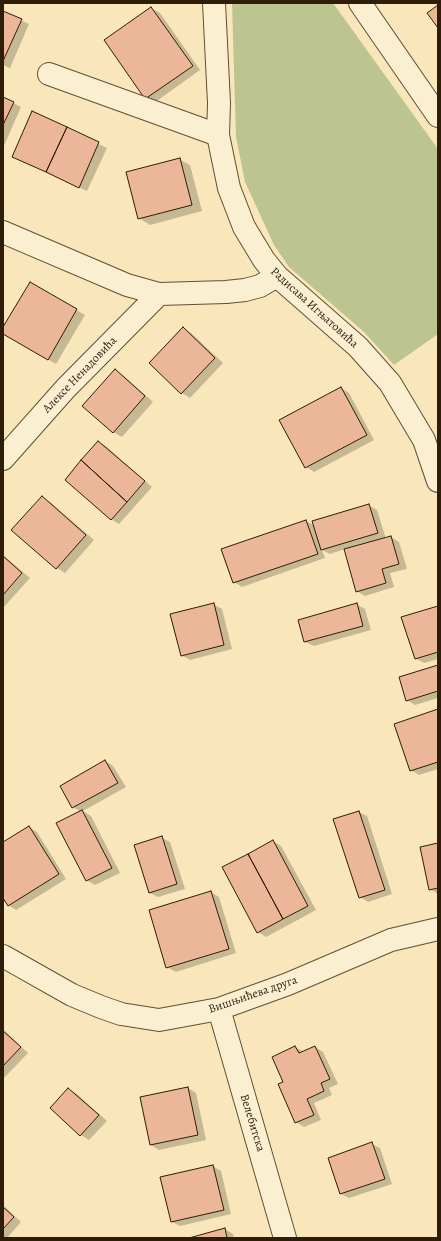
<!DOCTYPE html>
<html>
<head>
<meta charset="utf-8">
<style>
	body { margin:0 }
	#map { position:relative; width:441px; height:1241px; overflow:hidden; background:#f9e6ba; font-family:Alegreya,serif }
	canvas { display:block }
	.frame { position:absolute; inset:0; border:4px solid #2d1d09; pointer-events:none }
</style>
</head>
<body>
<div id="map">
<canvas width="441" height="1241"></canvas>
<div class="frame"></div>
</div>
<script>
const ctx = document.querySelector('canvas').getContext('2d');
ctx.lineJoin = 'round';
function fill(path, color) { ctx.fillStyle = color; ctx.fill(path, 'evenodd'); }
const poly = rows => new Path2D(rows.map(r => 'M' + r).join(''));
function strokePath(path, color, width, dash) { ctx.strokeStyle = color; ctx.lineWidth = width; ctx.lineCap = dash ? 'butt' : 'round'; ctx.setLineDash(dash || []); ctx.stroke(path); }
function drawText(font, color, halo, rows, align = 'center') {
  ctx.font = font + ' Alegreya,serif'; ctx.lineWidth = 3.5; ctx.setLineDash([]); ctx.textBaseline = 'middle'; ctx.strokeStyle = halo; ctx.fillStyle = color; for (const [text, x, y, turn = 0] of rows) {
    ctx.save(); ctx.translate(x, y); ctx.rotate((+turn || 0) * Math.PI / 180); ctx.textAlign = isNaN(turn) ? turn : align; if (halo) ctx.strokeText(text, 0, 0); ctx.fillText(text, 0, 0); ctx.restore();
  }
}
const green = poly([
	[232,3,333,3,438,149,438,334,394,365,364,332,289,267,274,245,245,182,236,137]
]);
const shadow = poly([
	[151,8,160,13,200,70,154,103,146,98],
	[3,12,29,24,10,68,3,65],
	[3,98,21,107,3,148],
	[32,113,107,148,87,191,13,157],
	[179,159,190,165,202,211,150,225,139,218],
	[30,283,85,315,56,364,3,333,3,329],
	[183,329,191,333,223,363,190,398,182,393],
	[115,371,123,375,153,402,122,437,113,432],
	[341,388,349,393,374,440,314,472,306,467],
	[99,442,107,447,152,487,119,524,111,519],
	[42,497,50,502,94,540,65,573,57,568],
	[369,505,377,510,386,539,391,537,399,542,407,569,390,573,394,587,365,596,357,591,345,549,330,554,322,550,325,558,242,587,234,582,306,521,315,526],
	[3,555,30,578,3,608],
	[213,604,222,609,232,649,190,660,181,655],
	[356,604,365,609,371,630,314,646,305,642,299,621],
	[438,607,438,659,424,663,415,658],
	[438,666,438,698,415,705,407,700],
	[438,710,438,769,419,775,411,770],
	[105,761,113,766,126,787,83,811,91,816,120,873,95,885,86,880,81,812,73,807],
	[359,812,367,816,392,894,368,902,360,897],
	[29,827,37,832,66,879,16,910,8,905,3,896,3,843],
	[162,838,170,842,185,889,158,897,150,893],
	[273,841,281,846,316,910,266,937,258,932],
	[438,844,438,894,430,889],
	[211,892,219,897,236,953,176,972,167,967],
	[3,1029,28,1053,3,1079],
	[295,1047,304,1052,315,1047,323,1052,338,1084,329,1088,332,1095,314,1103,321,1120,304,1127,296,1122,285,1082],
	[188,1088,196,1093,206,1140,159,1150,151,1145,141,1097],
	[69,1089,77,1094,107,1121,89,1140,81,1135],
	[372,1144,380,1148,392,1184,349,1198,341,1194],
	[213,1166,221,1171,231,1214,180,1226,172,1222],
	[3,1205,21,1222,7,1238,3,1238],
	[225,1229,233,1234,234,1238,193,1238]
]);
const building = poly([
	[438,5,438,28,427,13,438,5],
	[151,7,193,66,145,99,104,40,151,7],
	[3,11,22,19,3,61,3,11],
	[3,97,14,102,3,125,3,97],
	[32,111,67,127,46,172,12,157,32,111],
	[67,127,99,142,79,188,46,172,67,127],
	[180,158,192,205,138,219,126,172,180,158],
	[30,282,77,309,48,360,3,334,3,327,30,282],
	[183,327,215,358,181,394,149,363,183,327],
	[115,369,145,396,113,433,82,406,115,369],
	[341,387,367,435,305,468,279,420,341,387],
	[98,441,145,481,127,502,81,460,98,441],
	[81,460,127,502,111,520,65,480,81,460],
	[42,496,86,535,56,569,11,530,42,496],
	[369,504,378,533,321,550,312,521,369,504],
	[306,520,318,554,233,583,221,549,306,520],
	[391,536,399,564,382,569,386,583,356,592,344,549,391,536],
	[3,556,22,573,3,595,3,556],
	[214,603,224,645,181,656,170,614,214,603],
	[357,603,363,626,304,642,298,620,357,603],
	[438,606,438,652,415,659,401,617,438,606],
	[438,665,438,691,406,701,399,677,438,665],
	[438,709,438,762,410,771,394,724,438,709],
	[105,760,118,783,72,808,60,786,105,760],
	[82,810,112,868,86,881,56,823,82,810],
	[359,811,385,890,359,898,333,819,359,811],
	[29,826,59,874,8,906,3,898,3,842,29,826],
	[162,836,177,884,149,893,134,845,162,836],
	[273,840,308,906,283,919,248,854,273,840],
	[438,843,438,888,429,890,420,847,438,843],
	[248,854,283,919,257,933,222,867,248,854],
	[211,891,229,949,166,968,149,910,211,891],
	[3,1031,21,1047,3,1066,3,1031],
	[295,1046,299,1053,315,1046,330,1079,321,1083,324,1091,307,1099,314,1115,295,1123,278,1084,283,1082,272,1057,295,1046],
	[188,1087,198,1135,150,1145,140,1097,188,1087],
	[68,1088,99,1115,80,1136,50,1108,68,1088],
	[372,1142,385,1179,340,1194,328,1158,372,1142],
	[213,1165,224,1210,171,1222,160,1177,213,1165],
	[3,1207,14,1217,3,1229,3,1207],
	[225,1228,227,1238,189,1238,225,1228]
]);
const minor = poly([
	[214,3,219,103,218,135,229,188,244,227,264,260,277,276,358,347,390,383,424,440,438,481],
	[49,74,218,135],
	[3,232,127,285,159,294],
	[3,459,66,388,159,294,226,292,245,290,260,286,277,276],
	[3,956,72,995,101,1007,121,1014,159,1020,219,1009,288,984,391,940,438,929],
	[219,1009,285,1238]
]);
const tertiary = poly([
	[360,3,438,116]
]);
const streetNames = [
	["Радисава Игњатовића",314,308,42],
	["Алексе Ненадовића",80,375,-46],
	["Вишњићева друга",253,995,-19],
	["Велебитска",252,1123,73]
];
fill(green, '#bcc590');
fill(shadow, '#0003');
fill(building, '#ecb698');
strokePath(building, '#2d1d09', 1);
strokePath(minor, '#604f35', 24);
strokePath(tertiary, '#604f35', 24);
strokePath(minor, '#fbefd2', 22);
strokePath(tertiary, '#fbefd2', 22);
drawText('12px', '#2d1d09', '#fbefd2', streetNames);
</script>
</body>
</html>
